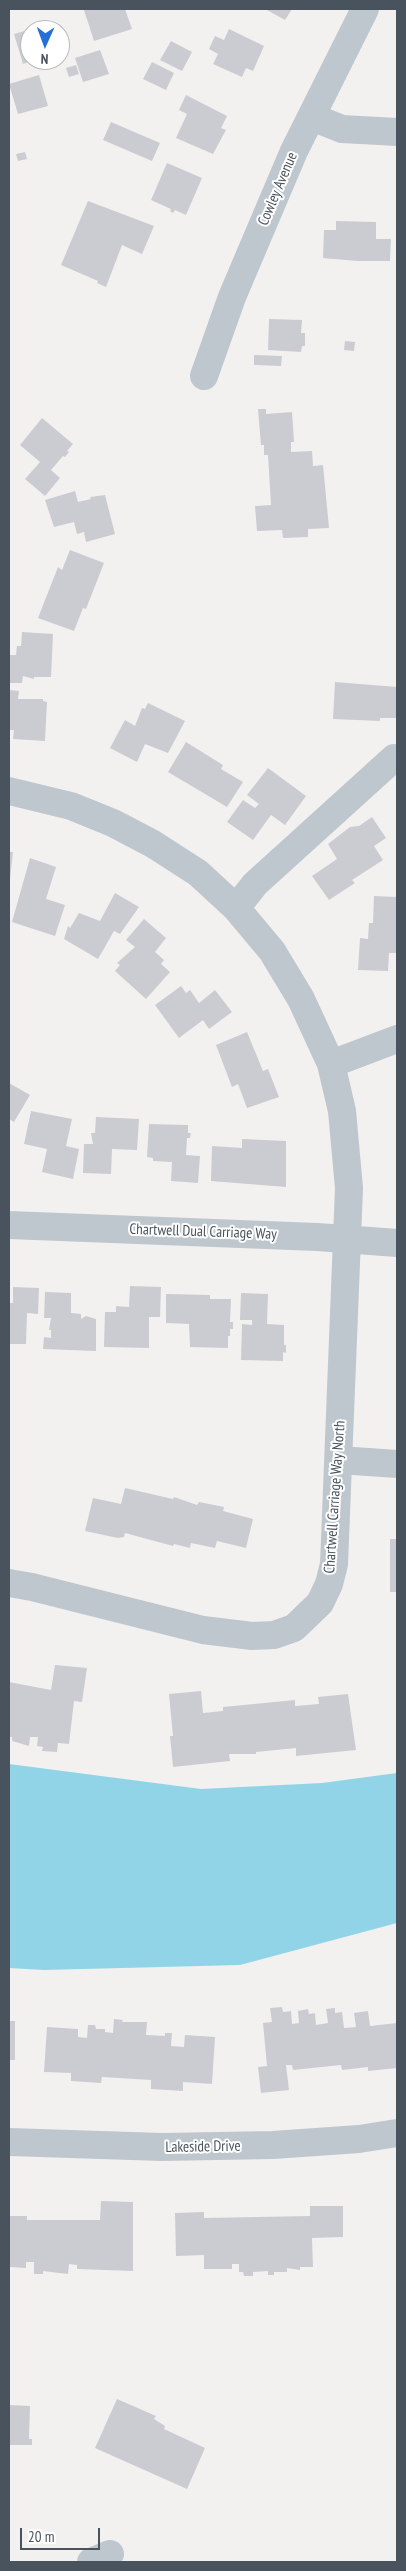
<!DOCTYPE html>
<html>
<head>
<meta charset="utf-8">
<style>
	body { margin:0 }
	#map { position:relative; width:406px; height:2571px; overflow:hidden; background:#f3f0f0; font-family:"PT Sans Narrow",sans-serif }
	canvas { display:block }
	.frame { position:absolute; inset:0; border:10px solid #49535d; pointer-events:none }
	.north { position:absolute; left:20px; top:20px; width:50px; height:50px; box-sizing:border-box; background:#fff; border:1px solid #b6babe; border-radius:50%; rotate:182deg; font-size:14px; font-weight:700; line-height:20px; text-align:center; color:#49535d }
	.north::after { content:''; display:block; margin:auto; width:18px; height:22px; background:#2470d9; clip-path:polygon(50% 0,100% 100%,50% 72%,0 100%) }
	.scale { position:absolute; left:20px; top:2528px; width:80px; height:22px; box-sizing:border-box; border:2px solid #49535d; border-top:0; padding-left:6px; font-size:15px; line-height:18px; white-space:nowrap; color:#49535d; -webkit-text-stroke:4px #fff; paint-order:stroke }
</style>
</head>
<body>
<div id="map">
<canvas width="406" height="2571"></canvas>
<div class="frame"></div>
<div class="north">N</div>
<div class="scale">20 m</div>
</div>
<script>
const ctx = document.querySelector('canvas').getContext('2d');
ctx.lineJoin = 'round';
function fill(path, color) { ctx.fillStyle = color; ctx.fill(path, 'evenodd'); }
const poly = rows => new Path2D(rows.map(r => 'M' + r).join(''));
function strokePath(path, color, width, dash) { ctx.strokeStyle = color; ctx.lineWidth = width; ctx.lineCap = dash ? 'butt' : 'round'; ctx.setLineDash(dash || []); ctx.stroke(path); }
function drawText(font, color, halo, rows, align = 'center') {
  ctx.font = font + ' "PT Sans Narrow",sans-serif'; ctx.lineWidth = 4; ctx.setLineDash([]); ctx.textBaseline = 'middle'; ctx.strokeStyle = halo; ctx.fillStyle = color; for (const [text, x, y, turn = 0] of rows) {
    ctx.save(); ctx.translate(x, y); ctx.rotate((+turn || 0) * Math.PI / 180); ctx.textAlign = isNaN(turn) ? turn : align; if (halo) ctx.strokeText(text, 0, 0); ctx.fillText(text, 0, 0); ctx.restore();
  }
}
const water = poly([
	[9,1764,201,1789,322,1783,397,1773,397,1923,240,1965,44,1970,9,1968]
]);
const building = poly([
	[89,9,125,9,132,29,94,41,84,10],
	[265,9,292,9,285,20],
	[52,23,54,30,30,30,30,60,34,60,23,64,14,34],
	[229,29,264,46,253,71,246,68,242,77,213,64,218,54,209,49,215,36,224,40],
	[171,41,192,52,182,71,160,60],
	[100,50,109,74,83,82,75,58],
	[152,62,174,73,166,90,143,79],
	[76,65,79,74,69,77,66,68],
	[39,75,48,106,18,114,9,84],
	[186,95,227,116,221,128,226,130,213,154,176,138,187,114,179,110],
	[111,122,160,143,152,161,103,140],
	[25,152,27,159,18,161,16,154],
	[167,163,202,178,186,215,175,210,173,213,170,211,171,209,151,200],
	[88,201,154,226,142,254,122,245,106,287,97,283,98,281,61,265],
	[336,221,376,222,376,239,391,239,390,261,357,261,323,258,324,230,336,230],
	[269,319,302,320,301,333,305,333,305,346,302,346,301,352,268,350],
	[345,341,355,342,354,351,344,350],
	[254,355,282,356,281,366,254,365],
	[258,409,266,409,266,414,292,412,294,442,291,442,291,452,312,451,313,466,323,465,329,528,308,529,308,537,283,538,282,530,257,531,255,506,271,505,268,455,264,455,264,445,261,445],
	[42,418,73,444,67,451,69,452,65,457,63,456,51,470,60,478,45,496,25,479,40,462,20,445],
	[75,491,78,502,91,499,90,497,105,495,115,534,86,542,84,532,77,534,74,522,54,527,45,500],
	[70,550,104,563,86,609,83,608,74,631,38,618,58,567,62,570],
	[22,632,53,634,51,677,34,677,34,679,23,676,22,683,9,683,9,655,16,655,17,646,21,646],
	[335,682,397,687,397,718,380,718,380,721,333,719],
	[9,690,19,691,18,699,43,699,43,701,47,702,45,741,13,739,14,730,10,730],
	[148,703,185,721,168,753,145,744,137,762,110,748,125,720,135,726,142,708,145,709],
	[186,742,223,765,221,769,243,782,227,807,168,772],
	[268,768,306,796,285,825,271,815,253,840,227,822,243,800,255,808,259,804,247,795],
	[372,817,386,838,374,846,383,860,352,880,355,883,329,900,312,876,337,859,328,844,350,827,359,826],
	[9,852,13,852,10,879,9,879],
	[30,858,56,867,46,899,65,905,55,936,12,922],
	[115,893,139,907,120,934,114,931,98,959,64,939,68,926,70,928,79,913,100,921],
	[374,896,397,897,397,953,389,953,388,971,358,970,360,938,368,939,369,923,373,923],
	[144,919,166,938,155,952,164,960,161,964,170,972,146,999,115,971,120,965,117,963,135,947,126,940],
	[181,986,186,993,190,990,199,1003,215,990,232,1012,209,1029,203,1020,179,1038,155,1005],
	[247,1032,263,1071,268,1069,279,1097,247,1108,238,1084,232,1087,216,1045],
	[9,1083,30,1095,14,1122,9,1119],
	[31,1111,72,1119,66,1146,79,1149,73,1179,42,1172,47,1149,24,1144],
	[96,1117,139,1119,137,1150,112,1149,111,1174,83,1173,84,1144,93,1144,91,1133,95,1133],
	[149,1124,188,1125,188,1133,191,1133,190,1138,187,1138,186,1155,200,1156,198,1183,171,1181,172,1162,153,1161,153,1158,147,1157],
	[242,1139,286,1141,286,1187,211,1181,212,1146,242,1148],
	[130,1286,161,1287,160,1317,149,1317,149,1348,104,1347,105,1312,116,1312,116,1306,129,1307],
	[13,1287,39,1288,38,1314,27,1313,26,1344,9,1344,9,1303,13,1303],
	[45,1292,71,1293,71,1313,81,1314,81,1319,86,1316,96,1319,96,1351,43,1349,44,1337,51,1338,51,1330,49,1330,51,1318,44,1318],
	[241,1293,268,1294,267,1324,284,1325,284,1345,286,1345,286,1353,283,1352,283,1361,241,1360,242,1324,252,1325,252,1320,240,1320],
	[166,1294,210,1295,210,1299,231,1299,230,1322,233,1322,233,1329,230,1329,230,1336,228,1336,228,1348,190,1347,189,1324,166,1323],
	[125,1488,173,1499,174,1497,197,1505,199,1502,224,1507,223,1511,253,1519,246,1548,217,1541,215,1548,191,1543,190,1548,174,1544,173,1546,125,1533,124,1537,118,1538,85,1531,93,1498,121,1504],
	[390,1539,397,1539,397,1592,390,1592],
	[55,1665,87,1668,82,1702,74,1701,69,1744,58,1743,57,1752,42,1751,43,1747,37,1746,38,1737,30,1737,29,1746,12,1741,12,1737,9,1737,9,1682,51,1690],
	[201,1691,203,1713,223,1711,223,1707,295,1700,295,1706,319,1704,318,1697,348,1694,356,1750,296,1756,296,1748,256,1752,256,1754,229,1754,230,1761,173,1767,170,1736,173,1736,169,1694],
	[282,2007,283,2012,291,2011,292,2024,299,2023,298,2011,308,2009,309,2014,315,2013,316,2025,328,2023,326,2009,335,2008,335,2013,342,2012,344,2028,356,2027,354,2013,368,2011,370,2026,397,2023,397,2068,368,2071,368,2067,342,2070,341,2065,293,2070,292,2065,286,2065,289,2090,261,2093,258,2067,267,2066,263,2023,272,2022,270,2008],
	[114,2019,123,2020,122,2022,147,2022,146,2035,165,2036,165,2033,172,2033,171,2046,184,2047,185,2035,215,2037,212,2084,183,2082,183,2091,151,2089,151,2080,102,2077,101,2083,71,2081,71,2073,44,2072,47,2027,78,2029,78,2037,87,2038,88,2025,95,2025,96,2029,105,2029,105,2032,113,2033],
	[9,2021,15,2021,15,2060,9,2060],
	[101,2201,133,2202,133,2271,77,2269,77,2265,69,2264,68,2274,43,2271,43,2274,34,2274,34,2262,26,2262,26,2268,9,2267,9,2216,27,2216,27,2220,100,2220],
	[310,2206,343,2206,343,2237,312,2238,313,2267,300,2267,300,2270,287,2268,287,2272,274,2272,274,2275,268,2275,268,2271,253,2272,253,2276,244,2276,243,2272,239,2272,239,2264,232,2264,232,2269,204,2269,204,2255,176,2256,175,2213,204,2212,204,2218,310,2216],
	[117,2399,156,2416,154,2419,165,2426,164,2429,205,2448,187,2489,95,2448],
	[9,2405,30,2406,29,2439,32,2439,32,2445,9,2445]
]);
const minor = poly([
	[312,117,342,129,397,132],
	[204,376,232,297,294,151,365,9],
	[9,791,71,806,113,823,153,844,198,873,236,908,272,951,301,999,331,1064,342,1111,349,1188,334,1564,329,1584,320,1603,294,1628,274,1635,252,1636,203,1630,32,1587,9,1583],
	[236,908,255,884,394,758],
	[331,1064,397,1039],
	[9,1225,317,1237,397,1243],
	[339,1460,397,1464],
	[9,2142,162,2147,273,2145,359,2139,397,2133],
	[91,2562,110,2554]
]);
const streetNames = [
	["Cowley Avenue",278,189,-67],
	["Chartwell Dual Carriage Way",203,1232,2],
	["Chartwell Carriage Way North",335,1497,-86],
	["Lakeside Drive",203,2147,-1]
];
fill(water, '#92d4e7');
fill(building, '#cbccd2');
strokePath(minor, '#bfc7ce', 28);
drawText('15px', '#49535d', '#fff', streetNames);
</script>
</body>
</html>
